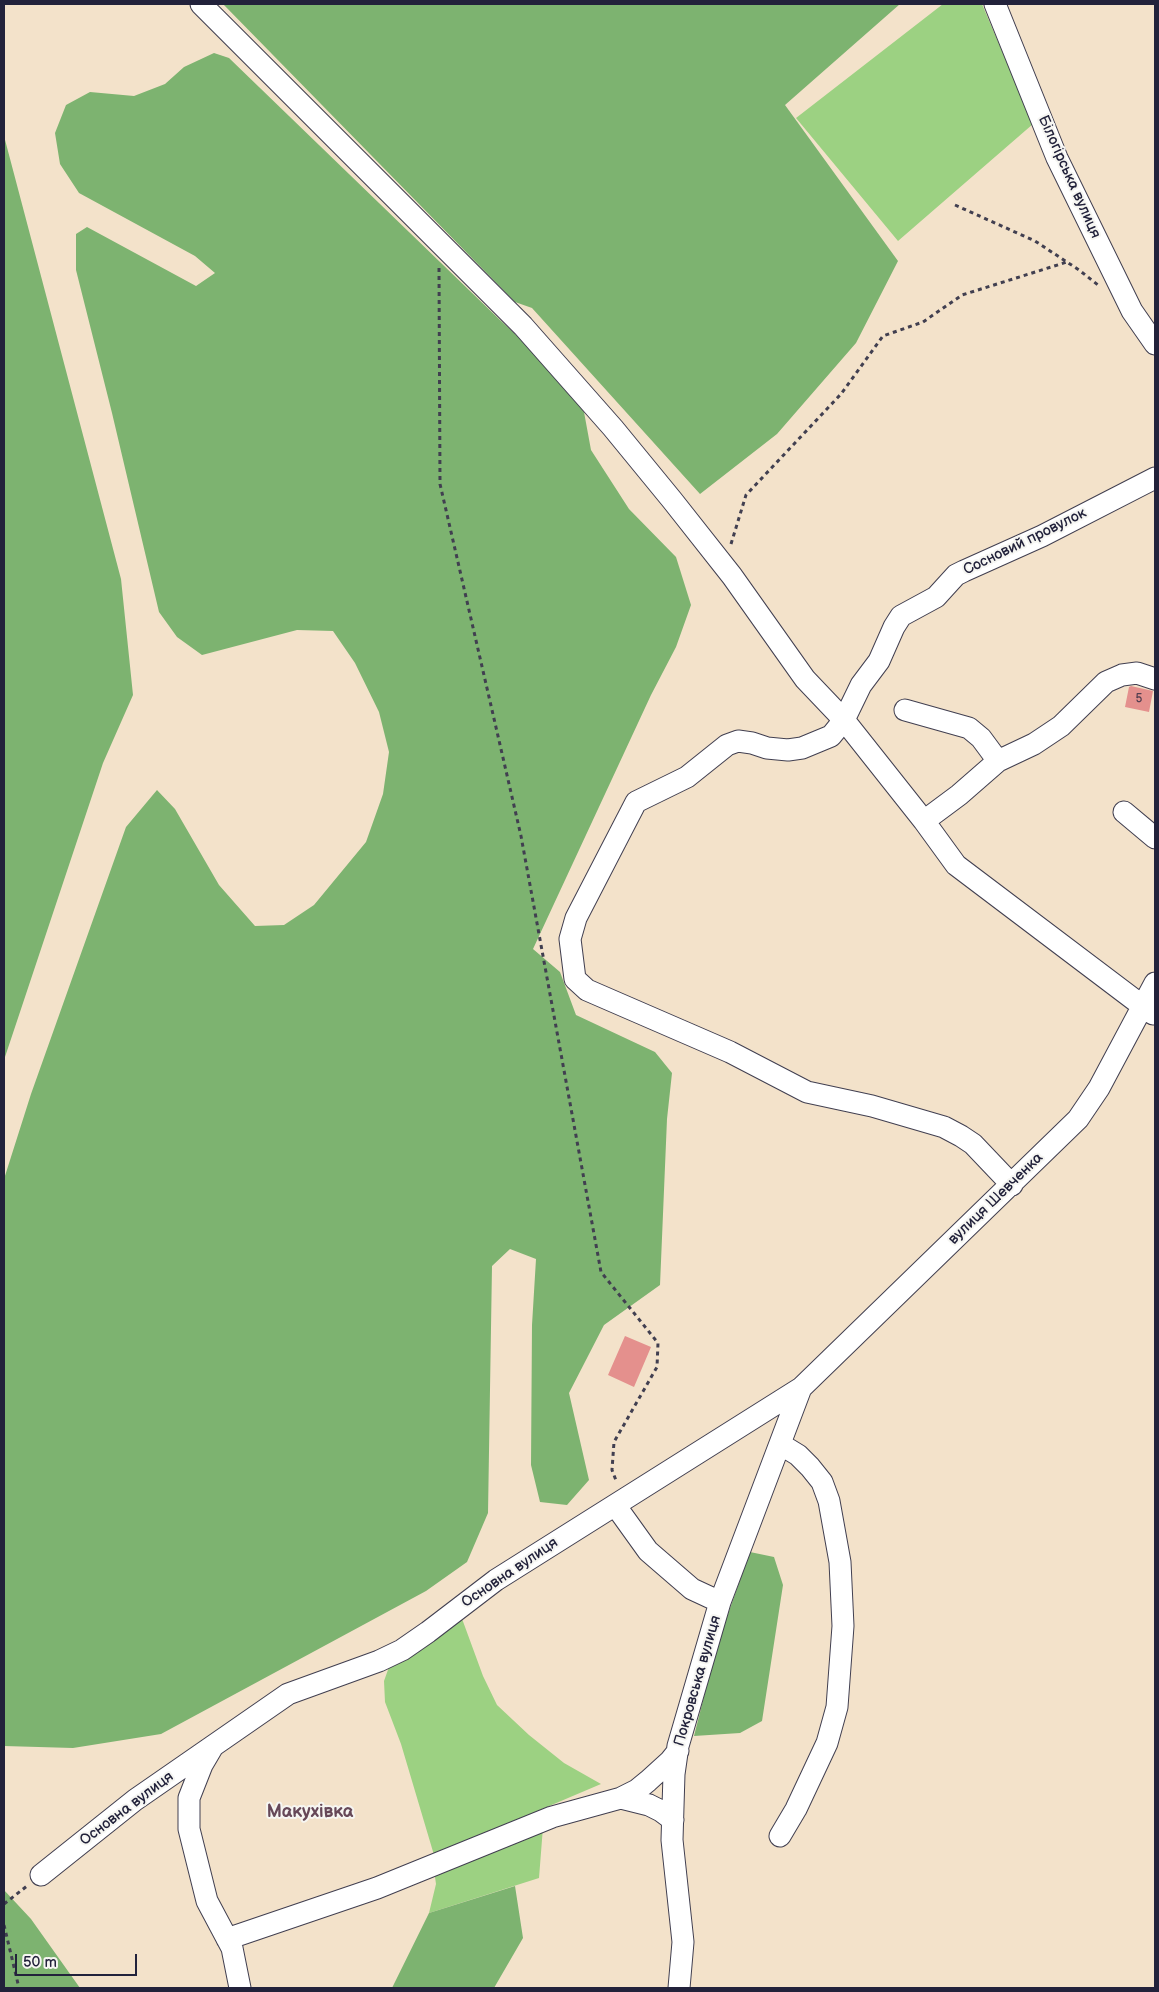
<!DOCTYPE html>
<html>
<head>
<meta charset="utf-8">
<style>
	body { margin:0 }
	#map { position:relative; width:1159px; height:1992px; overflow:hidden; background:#f3e2ca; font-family:"Balsamiq Sans",sans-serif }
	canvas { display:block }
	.frame { position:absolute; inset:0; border:5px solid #22223b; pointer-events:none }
	.scale { position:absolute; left:15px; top:1954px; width:122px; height:22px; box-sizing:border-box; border:2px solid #22223b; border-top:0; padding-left:6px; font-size:15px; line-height:18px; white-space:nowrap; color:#22223b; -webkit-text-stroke:4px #f6f6f2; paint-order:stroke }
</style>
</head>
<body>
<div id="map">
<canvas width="1159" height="1992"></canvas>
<div class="frame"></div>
<div class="scale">50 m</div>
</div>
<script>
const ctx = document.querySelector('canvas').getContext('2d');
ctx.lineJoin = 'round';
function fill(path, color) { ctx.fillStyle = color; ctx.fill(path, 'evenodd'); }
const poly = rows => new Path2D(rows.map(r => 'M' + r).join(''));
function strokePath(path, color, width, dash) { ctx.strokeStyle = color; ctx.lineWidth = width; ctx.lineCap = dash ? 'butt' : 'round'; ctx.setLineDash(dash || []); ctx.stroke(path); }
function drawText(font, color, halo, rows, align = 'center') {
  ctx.font = font + ' "Balsamiq Sans",sans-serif'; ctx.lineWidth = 4; ctx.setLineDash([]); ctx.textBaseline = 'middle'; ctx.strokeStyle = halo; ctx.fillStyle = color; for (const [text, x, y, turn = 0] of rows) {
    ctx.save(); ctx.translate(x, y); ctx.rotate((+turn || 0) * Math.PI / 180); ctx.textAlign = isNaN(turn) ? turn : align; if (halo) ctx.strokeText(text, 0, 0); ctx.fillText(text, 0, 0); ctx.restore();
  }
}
const green = poly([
	[943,4,982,4,1033,124,898,241,796,118],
	[461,1616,483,1676,497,1705,529,1735,564,1763,601,1784,434,1855,401,1744,385,1702,384,1681,389,1667],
	[543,1827,539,1878,429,1913,436,1884,434,1870]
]);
const forest = poly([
	[223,4,900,4,785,105,898,261,856,343,777,434,700,494,532,308,515,302],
	[214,53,229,58,500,320,557,373,584,412,591,450,629,509,676,557,691,605,676,647,651,695,533,949,560,972,576,1015,655,1052,672,1073,667,1119,660,1285,604,1325,569,1393,589,1480,567,1505,540,1502,531,1465,532,1325,536,1259,510,1249,492,1266,488,1513,467,1562,426,1591,161,1734,73,1748,4,1746,4,1179,31,1094,126,827,157,790,175,809,219,885,255,926,284,925,314,905,366,842,383,794,389,752,379,712,355,663,333,631,297,630,202,655,177,637,159,612,112,413,76,270,76,234,87,227,196,286,215,273,195,256,79,193,60,164,55,133,66,105,90,92,134,96,165,84,184,67],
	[4,136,121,579,133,695,103,763,4,1060],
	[750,1552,774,1557,783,1585,762,1721,740,1733,694,1736,717,1645],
	[515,1886,523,1938,494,1988,392,1988,429,1913],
	[4,1890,31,1919,80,1988,4,1988]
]);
const building = poly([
	[1131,686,1153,691,1149,712,1125,707,1129,687],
	[625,1336,651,1347,634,1387,608,1375]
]);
const path = poly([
	[955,205,1035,241,1079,270,1098,285],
	[439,268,440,484,521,836,601,1272,658,1343,657,1367,614,1442,612,1470,617,1483],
	[731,544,746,495,841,394,883,336,923,322,962,295,1067,262],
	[4,1904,27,1886],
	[4,1925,19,1988]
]);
const minor = poly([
	[201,4,523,326,613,428,672,500,732,576,805,679,844,720,924,821,956,865,1153,1014],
	[995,4,1057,158,1132,311,1155,344],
	[905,710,969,728,981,738,998,761],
	[1124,812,1155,838],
	[924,821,959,795,998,761,1034,744,1061,726,1106,682,1122,675,1137,673,1155,679],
	[1012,1185,973,1144,961,1136,944,1127,872,1106,807,1092,730,1052,587,990,575,979,570,939,576,918,636,802,687,777,727,745,738,741,752,743,767,748,788,750,802,748,831,736,844,720,861,685,879,661,894,627,901,616,936,597,956,575,964,571,1042,536,1155,478],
	[780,1444,798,1455,810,1467,822,1482,829,1501,840,1562,843,1626,837,1707,827,1743,796,1809,780,1836],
	[615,1505,648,1551,692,1589,720,1602],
	[212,1748,202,1765,189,1798,189,1829,207,1901,232,1948,240,1988],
	[621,1798,649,1805,661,1811,673,1820],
	[41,1875,135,1800,288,1694,379,1661,402,1650,428,1632,496,1580,801,1388,1078,1119,1099,1088,1155,983],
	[227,1939,377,1888,552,1817,621,1798,637,1790,648,1781,670,1761,678,1751],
	[679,1988,683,1942,672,1840,674,1774,678,1746,720,1602,801,1388]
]);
const numberNames = [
	["5",1139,699]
];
const streetNames = [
	["Білогірська вулиця",1069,177,66],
	["Сосновий провулок",1025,542,-26],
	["вулиця Шевченка",996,1199,-44],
	["Основна вулиця",510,1573,-34],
	["Покровська вулиця",698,1681,-74],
	["Основна вулиця",127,1809,-37]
];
const quarterNames = [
	["Макухівка",310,1812]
];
fill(green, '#9cd182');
fill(forest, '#7db370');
fill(building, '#e4908d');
strokePath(minor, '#413f50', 23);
strokePath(path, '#413f50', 3, [4, 4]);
strokePath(minor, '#fff', 21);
drawText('12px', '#523e50', null, numberNames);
drawText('15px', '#22223b', '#f6f6f2', streetNames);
drawText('bold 18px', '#664858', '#f6f6f2', quarterNames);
</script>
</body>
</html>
